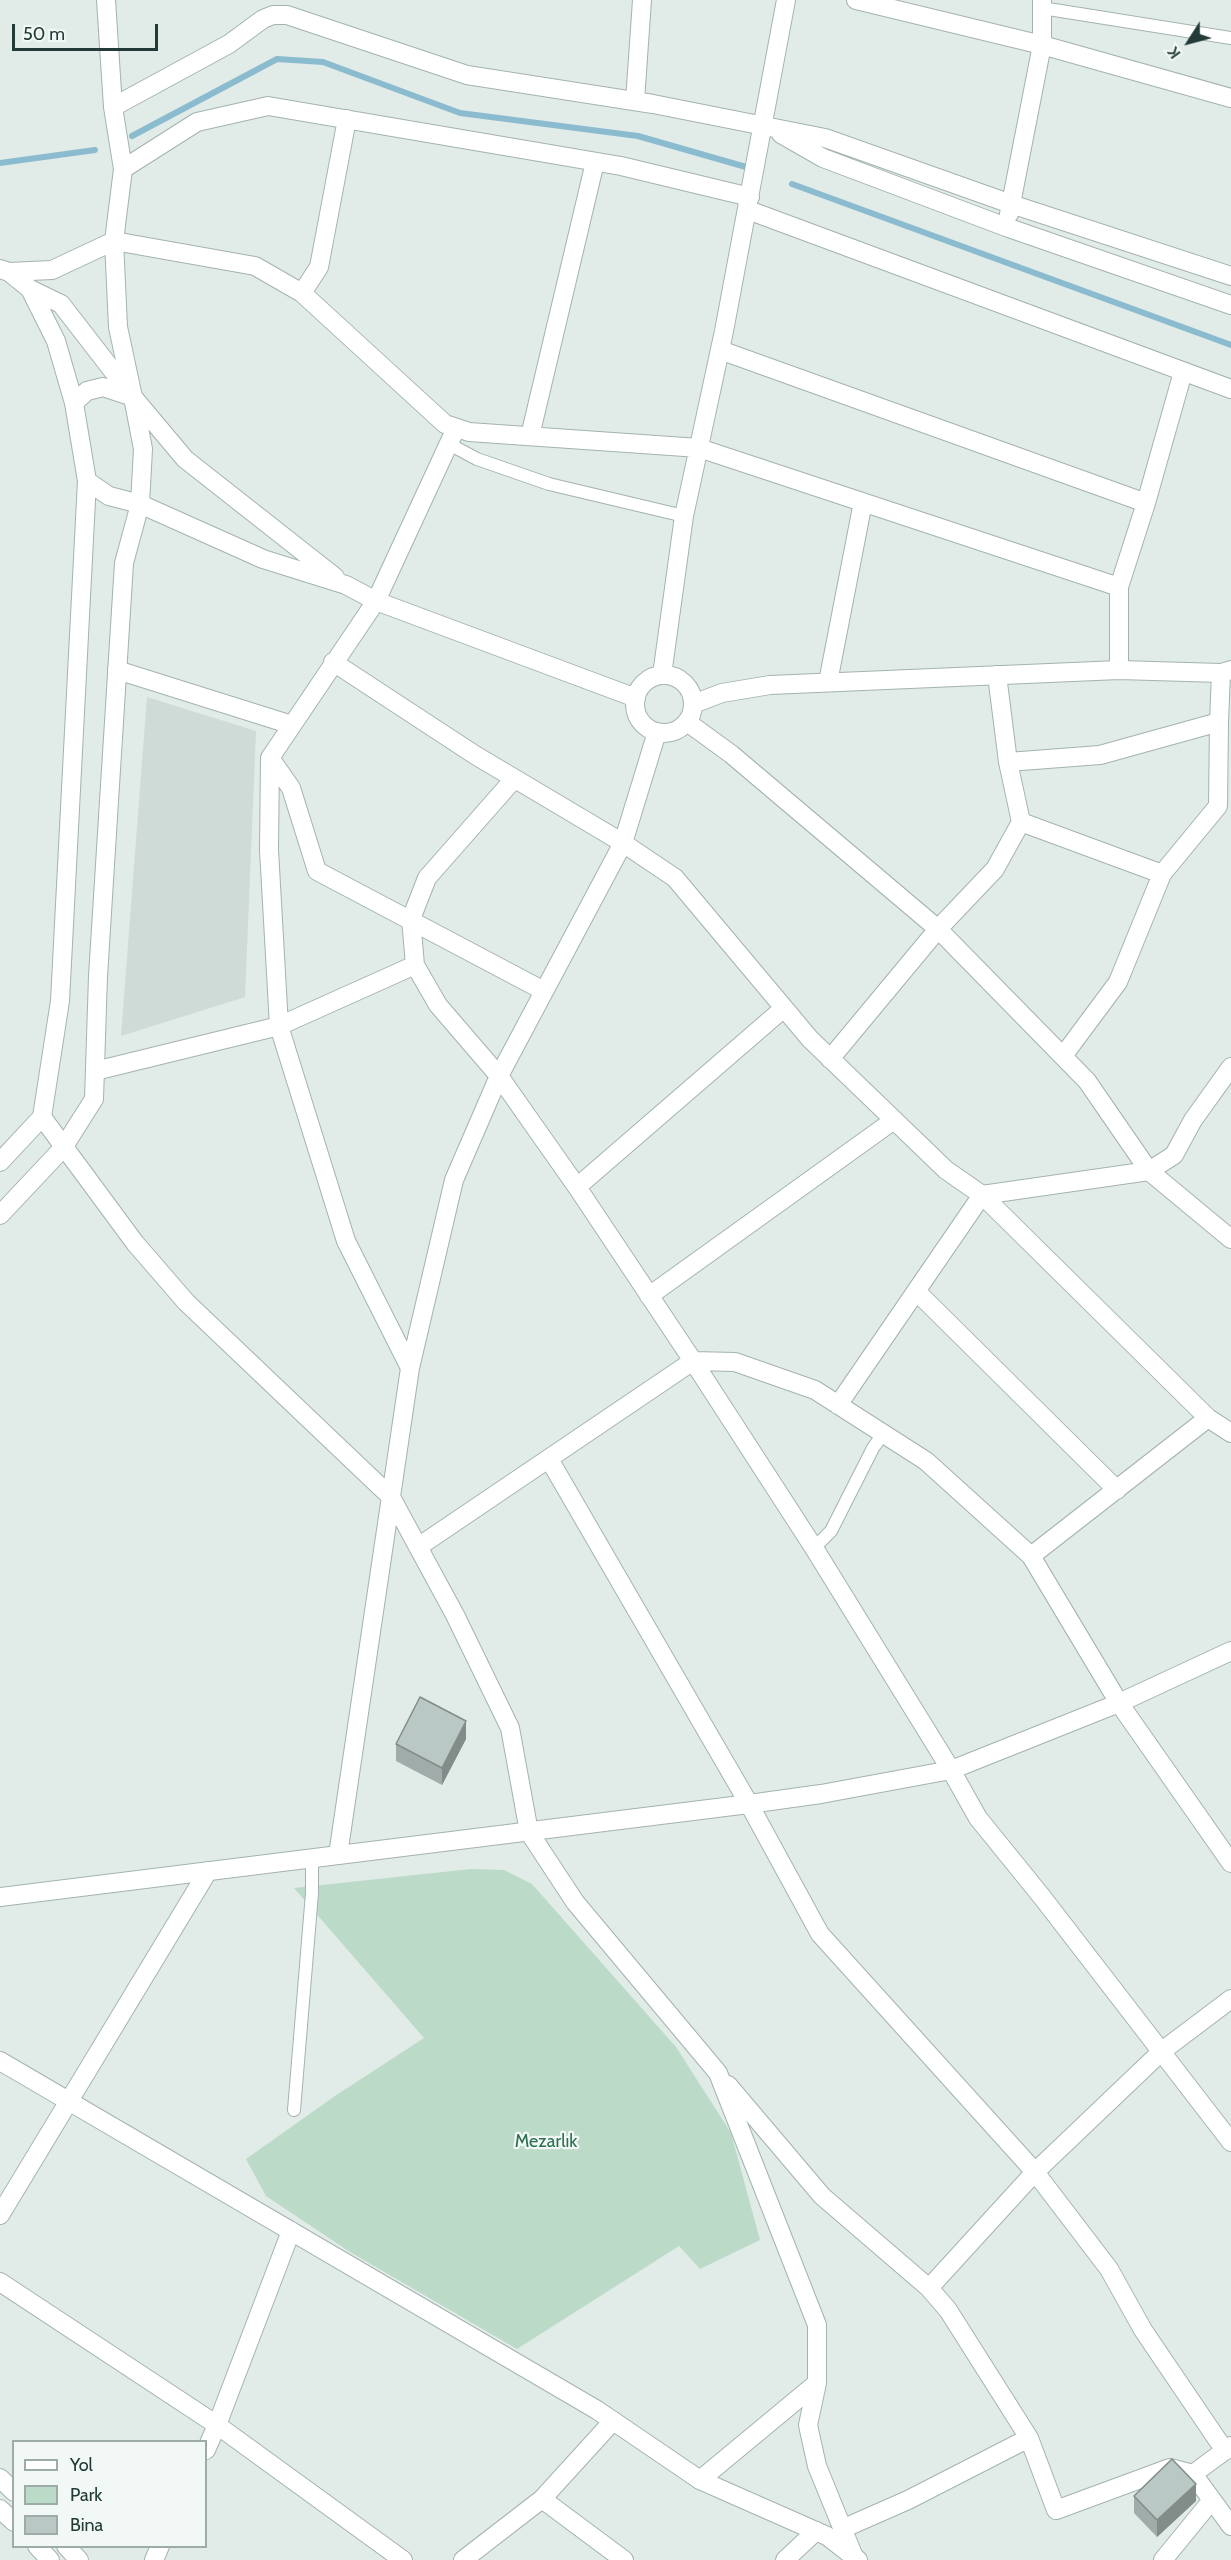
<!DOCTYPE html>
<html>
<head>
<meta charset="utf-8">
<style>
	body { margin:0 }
	#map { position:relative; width:1231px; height:2560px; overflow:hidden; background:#e1ebe8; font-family:Cabin,sans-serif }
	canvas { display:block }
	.legend { position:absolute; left:12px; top:2440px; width:195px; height:108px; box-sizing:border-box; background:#f1f8f5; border:2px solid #9eaca9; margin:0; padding:8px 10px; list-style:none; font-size:18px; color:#223b37 }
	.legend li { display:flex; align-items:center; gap:12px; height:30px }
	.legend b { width:30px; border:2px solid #9eaca9 }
	.north { position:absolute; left:1159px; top:12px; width:60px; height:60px; -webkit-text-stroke:4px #f1f8f5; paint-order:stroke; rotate:234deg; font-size:16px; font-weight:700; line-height:24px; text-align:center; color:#223b37 }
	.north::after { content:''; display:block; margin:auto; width:21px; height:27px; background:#223b37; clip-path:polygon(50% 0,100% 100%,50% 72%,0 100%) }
	.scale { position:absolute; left:12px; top:24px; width:146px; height:27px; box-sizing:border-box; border:3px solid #223b37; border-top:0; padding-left:8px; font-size:18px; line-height:21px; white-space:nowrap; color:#223b37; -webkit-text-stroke:4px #f1f8f5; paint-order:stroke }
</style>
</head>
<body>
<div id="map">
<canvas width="1231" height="2560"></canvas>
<ul class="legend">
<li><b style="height:8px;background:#fff"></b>Yol</li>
<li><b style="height:16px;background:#bbdbc8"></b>Park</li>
<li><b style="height:16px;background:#b9c8c4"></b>Bina</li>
</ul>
<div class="north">K</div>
<div class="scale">50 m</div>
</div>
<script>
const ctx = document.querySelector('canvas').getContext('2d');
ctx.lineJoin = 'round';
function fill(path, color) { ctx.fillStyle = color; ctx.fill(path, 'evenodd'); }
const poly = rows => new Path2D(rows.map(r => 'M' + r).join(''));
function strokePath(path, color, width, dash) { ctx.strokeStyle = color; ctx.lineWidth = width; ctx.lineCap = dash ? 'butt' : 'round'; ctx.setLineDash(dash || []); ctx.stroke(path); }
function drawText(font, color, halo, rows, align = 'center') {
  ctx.font = font + ' Cabin,sans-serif'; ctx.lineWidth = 4.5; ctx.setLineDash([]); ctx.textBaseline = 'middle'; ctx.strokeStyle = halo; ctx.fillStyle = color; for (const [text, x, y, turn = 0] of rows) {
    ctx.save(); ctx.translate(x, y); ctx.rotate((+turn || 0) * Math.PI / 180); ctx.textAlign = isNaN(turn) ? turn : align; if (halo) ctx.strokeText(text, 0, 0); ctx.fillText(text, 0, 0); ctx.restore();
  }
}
const built = poly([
	[147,697,256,731,245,997,121,1036]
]);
const green = poly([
	[471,1869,504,1870,532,1884,676,2047,731,2133,760,2240,700,2269,679,2246,517,2349,350,2252,266,2196,246,2159,335,2096,424,2038,294,1888]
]);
const stream = poly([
	[132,136,277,59,323,62,460,113,638,136,746,167],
	[0,163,95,150],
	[792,184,1231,345]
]);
const service = poly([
	[1042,8,1231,38],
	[449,444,477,459,549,484,684,516],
	[814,1548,831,1531,873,1448,883,1434],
	[294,2110,312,1893,312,1858]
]);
const minor = poly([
	[106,0,113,107,123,169,114,241,118,327,133,397],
	[856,0,1042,45,1231,98],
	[635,101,642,0],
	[113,107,229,44,263,19,273,15,287,15,467,75,653,104,825,138,1011,204,1231,276],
	[781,134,823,158,1006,227,1231,305],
	[123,169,197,122,268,106,621,166,750,197],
	[748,210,1231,389],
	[1009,214,1042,45,1042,0],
	[9,272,52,270,114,241,255,266,302,293,445,424,469,432,699,448,1119,587],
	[302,293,319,267,347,119],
	[720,350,1146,503],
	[530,436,595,162],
	[333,662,475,755,623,843,675,878,810,1039,946,1170,982,1195,1208,1418,1231,1433],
	[117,670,292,725],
	[1119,670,1119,587,1146,503,1183,372],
	[662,675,684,516,724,331,786,0],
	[828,682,863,502],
	[687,722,731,754,938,929,1087,1081,1149,1171,1231,1239],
	[270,758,291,788,317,871,544,991],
	[1008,762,1100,755,1219,722,1221,673],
	[514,779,427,878,411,919,415,965,438,1005,499,1076,577,1187,693,1361,814,1548,951,1770,978,1818,1042,1897,1231,2142],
	[1021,822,1162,874],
	[1063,1056,1118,982,1162,874,1218,806,1219,722],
	[830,1059,938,929,995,869,1021,822,1008,762,997,675],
	[95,1071,279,1026,415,965],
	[42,1117,135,1243,186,1302,391,1497,455,1615,510,1728,529,1832,575,1902,718,2073,817,2325,817,2383,808,2425,817,2466,854,2557],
	[577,1187,784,1008],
	[916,1291,1117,1490],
	[649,1296,894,1120],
	[410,1368,346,1241,279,1026,269,850,270,758,376,601,456,428],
	[838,1405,982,1195,1149,1171,1174,1155,1193,1120,1231,1067],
	[549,1459,749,1804,820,1934,1035,2172,1109,2269,1143,2330,1225,2451],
	[418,1547,693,1361,735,1362,815,1390,926,1461,1031,1556,1119,1703,1231,1863],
	[1031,1556,1208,1418],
	[338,1855,410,1368,454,1180,499,1076,623,843,657,732],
	[728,2085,822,2196,929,2288,948,2310,1029,2438,1056,2510,1170,2468,1193,2474,1231,2446],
	[0,2215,208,1871],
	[0,2282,217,2425,403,2560],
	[929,2288,1035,2172,1162,2051,1231,1999],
	[206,2450,217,2425,291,2231],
	[1193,2474,1231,2526],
	[700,2480,817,2383],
	[542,2499,624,2560],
	[842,2529,908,2500,1029,2438],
	[154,2560,160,2546],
	[463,2560,542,2499,613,2421],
	[785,2560,816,2531],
	[1163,2560,1212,2500]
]);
const tertiary = poly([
	[0,269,9,272,30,289,61,304,133,397,143,449,140,504,124,563,98,976,94,1099,63,1148,0,1215],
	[74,403,87,391,103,387,133,397,185,459,335,577],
	[87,481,109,496,140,504,263,559,346,585,376,601,636,698],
	'635 704a29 29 0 1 1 58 0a29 29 0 1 1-58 0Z',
	[693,704,722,693,770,685,1119,670,1221,673,1231,670],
	[0,1162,42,1117,60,1001,87,481,74,403,56,341,30,289],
	[0,1897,749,1804,821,1794,951,1770,1119,1703,1231,1651],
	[0,2061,597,2410,700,2480,827,2536,858,2560],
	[0,2478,14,2492],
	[0,2509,14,2522],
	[37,2546,50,2560],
	[66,2546,79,2560]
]);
const wall = poly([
	[466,1739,442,1785,396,1761,396,1744],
	[1134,2496,1196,2501,1157,2537,1134,2513]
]);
const shadedWall = poly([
	[466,1721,466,1739,442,1785,442,1768],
	[1196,2484,1196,2501,1157,2537,1157,2520]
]);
const building = poly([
	[420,1697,466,1721,442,1768,396,1744,420,1697],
	[1172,2459,1196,2484,1157,2520,1134,2496,1172,2459]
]);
const parkNames = [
	["Mezarlık",546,2142]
];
fill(built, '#cfdbd7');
fill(green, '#bbdbc8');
strokePath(stream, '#8bbbce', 6);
strokePath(service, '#a4b3af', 14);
strokePath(minor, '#a4b3af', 20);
strokePath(tertiary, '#a4b3af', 20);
strokePath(service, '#fff', 12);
strokePath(minor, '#fff', 18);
strokePath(tertiary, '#fff', 18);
fill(wall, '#9faca9');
fill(shadedWall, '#828c89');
fill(building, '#b9c8c4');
strokePath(building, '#828c89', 1.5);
drawText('18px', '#2e7050', '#f1f8f5', parkNames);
</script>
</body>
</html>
